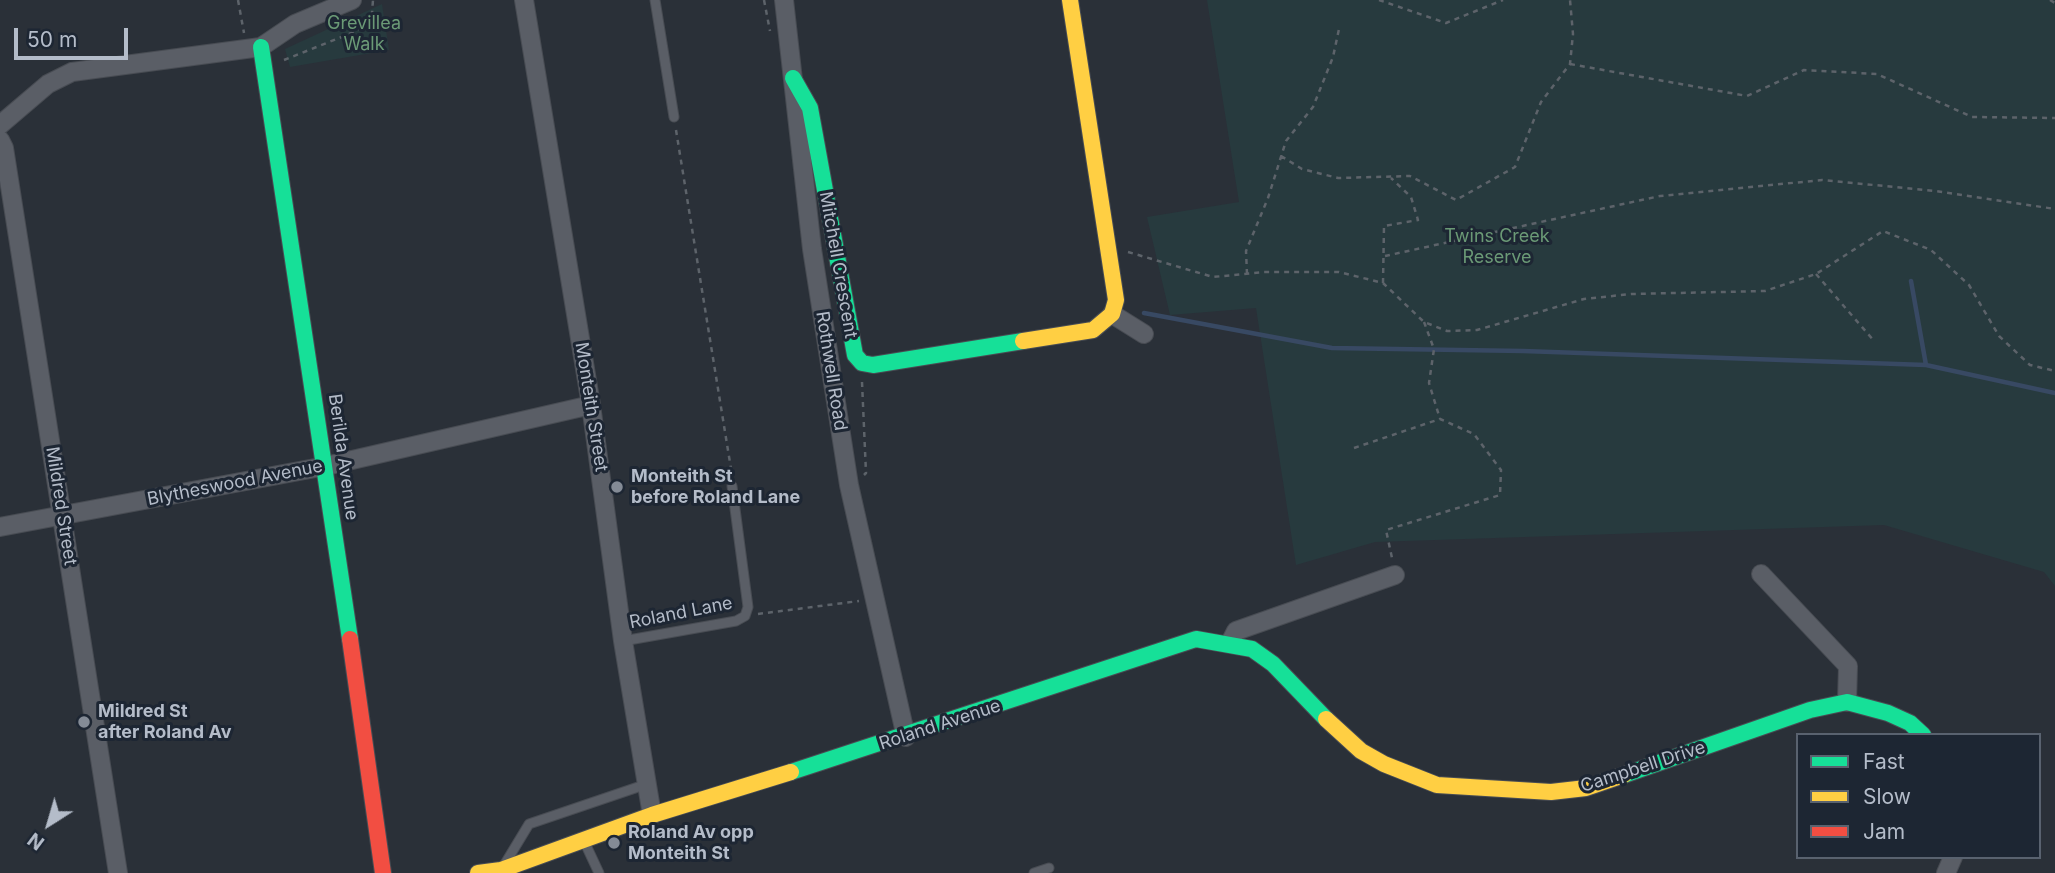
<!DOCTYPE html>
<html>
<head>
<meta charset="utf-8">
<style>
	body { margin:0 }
	#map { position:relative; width:2055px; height:873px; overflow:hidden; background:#2a3038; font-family:Inter,sans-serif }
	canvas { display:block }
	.legend { position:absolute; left:1796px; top:733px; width:245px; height:126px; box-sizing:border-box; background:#1d2633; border:2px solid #59626f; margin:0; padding:9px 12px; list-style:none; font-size:21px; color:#b4bcc9 }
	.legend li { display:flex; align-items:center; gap:14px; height:35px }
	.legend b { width:35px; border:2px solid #59626f }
	.north { position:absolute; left:14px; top:789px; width:70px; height:70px; -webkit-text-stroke:5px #1d2633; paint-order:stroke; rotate:217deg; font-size:19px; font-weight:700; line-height:28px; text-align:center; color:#b4bcc9 }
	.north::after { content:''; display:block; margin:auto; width:24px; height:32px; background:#b4bcc9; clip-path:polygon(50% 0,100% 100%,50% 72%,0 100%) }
	.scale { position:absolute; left:14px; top:28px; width:114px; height:32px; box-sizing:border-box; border:4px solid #b4bcc9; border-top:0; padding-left:9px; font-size:21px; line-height:24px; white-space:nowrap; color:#b4bcc9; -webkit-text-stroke:5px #1d2633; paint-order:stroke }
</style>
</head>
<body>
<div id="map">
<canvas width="2055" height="873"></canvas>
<ul class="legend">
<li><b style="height:9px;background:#16e098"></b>Fast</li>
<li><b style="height:9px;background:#ffcf43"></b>Slow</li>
<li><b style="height:9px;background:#f24e42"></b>Jam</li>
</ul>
<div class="north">N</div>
<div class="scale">50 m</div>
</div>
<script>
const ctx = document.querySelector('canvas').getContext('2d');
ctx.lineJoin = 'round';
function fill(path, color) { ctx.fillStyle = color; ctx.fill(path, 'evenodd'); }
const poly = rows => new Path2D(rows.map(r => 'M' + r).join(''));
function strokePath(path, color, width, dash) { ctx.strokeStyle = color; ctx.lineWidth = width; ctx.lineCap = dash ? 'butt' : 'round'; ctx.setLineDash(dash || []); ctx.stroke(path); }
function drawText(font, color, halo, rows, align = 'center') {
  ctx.font = font + ' Inter,sans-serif'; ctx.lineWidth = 6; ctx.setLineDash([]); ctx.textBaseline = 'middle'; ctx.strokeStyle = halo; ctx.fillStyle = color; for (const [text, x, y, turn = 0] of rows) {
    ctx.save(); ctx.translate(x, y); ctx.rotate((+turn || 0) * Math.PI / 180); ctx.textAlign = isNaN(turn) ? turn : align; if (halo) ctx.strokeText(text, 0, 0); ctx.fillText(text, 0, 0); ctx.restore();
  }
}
const green = poly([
	[1207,0,2055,0,2055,586,2044,572,1884,525,1375,542,1296,565,1256,308,1170,315,1147,217,1239,202],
	[382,4,389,50,290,67,285,49]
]);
const stream = poly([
	[1911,281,1926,365],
	[1144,313,1332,348,1523,351,1926,365,2055,393]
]);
const path = poly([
	[238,0,244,33],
	[764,0,770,31],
	[1379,0,1446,23,1503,0],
	[2050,0,2055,3],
	[284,60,354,32,367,24,372,13,373,0],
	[1570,64,1747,96,1804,70,1877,74,1972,117,2055,118],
	[676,130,732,475],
	[1281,156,1302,169,1338,178,1410,176,1456,200,1515,167,1541,102,1570,64,1573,34,1570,0],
	[1128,252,1213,277,1264,272,1339,272,1383,283,1424,322,1447,331,1477,330,1584,299,1631,294,1765,291,1816,274,1883,231,1931,250,1969,285,1999,336,2030,365,2055,371],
	[1385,256,1660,196,1822,180,1936,191,2055,209],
	[1247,274,1246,251,1268,198,1286,141,1313,107,1333,57,1339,29],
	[1816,274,1875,342],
	[1383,283,1384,226,1418,220,1411,197,1391,178],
	[1424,322,1434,349,1429,383,1440,419],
	[862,382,866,473,864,475],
	[1354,448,1440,419,1474,434,1501,470,1500,495,1386,530,1392,558],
	[758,614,859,601]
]);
const lane = poly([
	[655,0,674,117],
	[623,641,736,621,745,616,748,607,732,486],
	[584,841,599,873],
	[506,862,529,824,647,784],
	[1034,873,1049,868]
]);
const street = poly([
	[524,0,591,405,623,641,652,815],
	[784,0,812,249,849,485,906,737],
	[0,125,48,84,72,72,261,47,295,24,352,0],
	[0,140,4,148,118,873],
	[1112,314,1144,334],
	[0,527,326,466,591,405],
	[1761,574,1848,666,1847,702],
	[1230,643,1236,631,1395,575],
	[1946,873,1953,857]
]);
const fast = poly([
	[261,47,350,639],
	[793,78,810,108,855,355,862,363,873,365,1023,341],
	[791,772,1196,639,1252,649,1273,664,1326,719],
	[1624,775,1810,710,1847,702,1888,713,1910,723,1923,735]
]);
const slow = poly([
	[1023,341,1093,330,1112,314,1116,300,1070,0],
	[1326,719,1361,751,1384,764,1437,785,1551,792,1586,788,1624,775],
	[478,873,501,870,652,815,791,772]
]);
const jam = poly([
	[350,639,383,873]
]);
const markers = [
	[617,487,7,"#848b96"],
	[84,722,7,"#848b96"],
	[614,843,7,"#848b96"]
];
const parkNames = [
	["Grevillea",364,24],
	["Walk",364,45],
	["Twins Creek",1497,237],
	["Reserve",1497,258]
];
const streetNames = [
	["Mitchell Crescent",838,265,80],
	["Rothwell Road",831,371,81],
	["Monteith Street",591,407,81],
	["Berilda Avenue",343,457,82],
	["Blytheswood Avenue",235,483,-11],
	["Mildred Street",61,506,81],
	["Roland Lane",681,613,-11],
	["Roland Avenue",940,725,-18],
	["Campbell Drive",1643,767,-18]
];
const poiNames = [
	["Monteith St",631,477],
	["before Roland Lane",631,498],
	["Mildred St",98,712],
	["after Roland Av",98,733],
	["Roland Av opp",628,833],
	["Monteith St",628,854]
];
fill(green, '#273a3e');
strokePath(stream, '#384963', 4.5);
strokePath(lane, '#484c53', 11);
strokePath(street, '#484c53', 20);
strokePath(fast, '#484c53', 18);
strokePath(slow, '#484c53', 18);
strokePath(jam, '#484c53', 18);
strokePath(path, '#5d636a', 2.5, [5, 5]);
strokePath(lane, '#5a5e66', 9);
strokePath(street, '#5a5e66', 18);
strokePath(fast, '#16e098', 16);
strokePath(slow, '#ffcf43', 16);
strokePath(jam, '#f24e42', 16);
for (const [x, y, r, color] of markers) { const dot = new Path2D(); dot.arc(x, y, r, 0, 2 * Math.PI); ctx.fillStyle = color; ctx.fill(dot); strokePath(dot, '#1d2633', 2.5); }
drawText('18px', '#6b9a76', '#1d2633', parkNames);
drawText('18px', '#b4bcc9', '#1d2633', streetNames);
drawText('bold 18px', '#b4bcc9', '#1d2633', poiNames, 'left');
</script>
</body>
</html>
